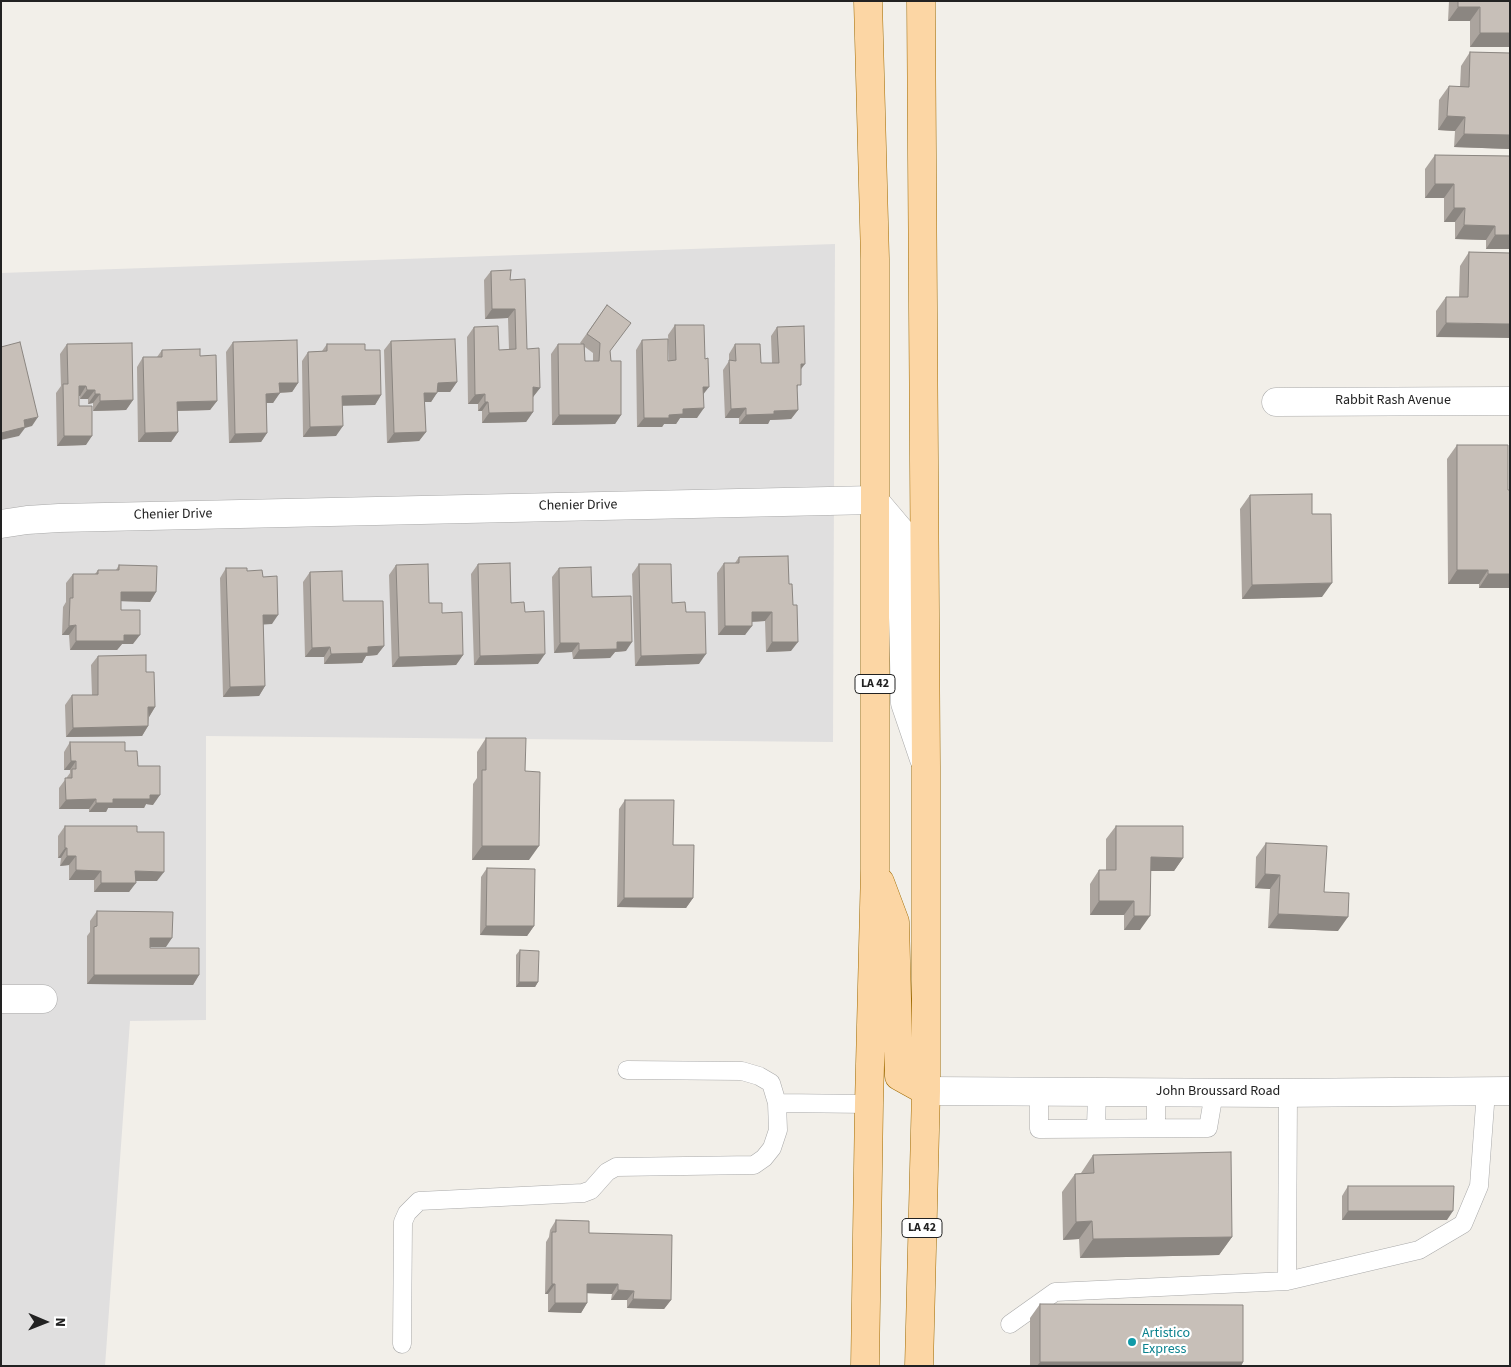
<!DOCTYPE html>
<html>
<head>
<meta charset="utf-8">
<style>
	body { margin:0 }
	#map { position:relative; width:1511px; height:1367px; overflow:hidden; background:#f2efe9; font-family:"Source Sans 3",sans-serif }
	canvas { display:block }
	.frame { position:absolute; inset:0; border:2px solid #222; pointer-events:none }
	.north { position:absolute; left:20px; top:1297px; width:50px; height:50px; -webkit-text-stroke:4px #fff; paint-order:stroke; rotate:91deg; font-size:14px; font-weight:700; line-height:20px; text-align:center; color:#222 }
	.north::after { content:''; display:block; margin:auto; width:18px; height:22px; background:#222; clip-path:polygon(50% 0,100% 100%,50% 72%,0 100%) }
</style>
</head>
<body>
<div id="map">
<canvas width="1511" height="1367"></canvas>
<div class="frame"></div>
<div class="north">N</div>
</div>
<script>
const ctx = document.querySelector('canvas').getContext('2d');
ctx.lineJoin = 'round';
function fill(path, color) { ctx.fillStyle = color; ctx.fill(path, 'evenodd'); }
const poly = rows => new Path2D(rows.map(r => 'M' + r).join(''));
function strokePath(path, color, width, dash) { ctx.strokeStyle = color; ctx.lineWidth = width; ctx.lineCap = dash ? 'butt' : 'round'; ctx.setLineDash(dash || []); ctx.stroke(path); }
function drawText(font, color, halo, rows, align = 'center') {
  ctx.font = font + ' "Source Sans 3",sans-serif'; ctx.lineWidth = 4.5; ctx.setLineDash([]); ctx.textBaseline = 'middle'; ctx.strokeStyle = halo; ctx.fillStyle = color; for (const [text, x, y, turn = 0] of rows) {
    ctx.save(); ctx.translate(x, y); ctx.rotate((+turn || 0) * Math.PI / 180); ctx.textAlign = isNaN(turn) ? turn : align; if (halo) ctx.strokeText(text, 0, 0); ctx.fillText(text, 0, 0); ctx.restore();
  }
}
const residential = poly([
	[835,244,833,742,206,736,206,1020,130,1021,105,1366,1,1366,1,273]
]);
const service = poly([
	[627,1070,742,1071,759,1076,771,1083,777,1103],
	[1039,1092,1039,1129,1208,1128,1214,1093],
	[1096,1128,1097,1092],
	[1156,1128,1156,1092],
	[1287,1281,1288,1093],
	[1010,1324,1055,1292,1287,1281,1419,1250,1463,1224,1479,1186,1486,1091],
	[402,1344,403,1222,407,1213,419,1201,583,1193,591,1190,607,1172,616,1167,754,1165,764,1158,772,1148,778,1130,777,1103,869,1104]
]);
const minor = poly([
	[1276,402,1510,401],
	[1,524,27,520,59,518,874,500,901,532,905,703,924,759],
	[1,999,43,999],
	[926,1091,1275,1093,1510,1091]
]);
const primary = poly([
	[880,882,895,922,899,1076,926,1091],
	[865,1366,869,1104,875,869,875,259,868,1],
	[919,1366,926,1091,926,766,921,1]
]);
const wall = poly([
	[1449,1,1510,1,1510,47,1470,47,1470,21,1448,21],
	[1470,52,1510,53,1510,149,1454,147,1455,131,1438,130,1439,100,1449,86,1460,87,1461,66],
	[1435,155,1510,156,1510,249,1486,249,1486,240,1455,239,1455,222,1444,222,1444,198,1425,198,1425,169],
	[1469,252,1510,253,1436,337,1436,311,1446,297,1459,297,1460,266],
	[491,271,510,280,527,349,540,388,533,397,533,412,526,422,482,423,482,411,478,411,478,404,468,404,467,337,474,327,499,350,509,350,508,318,485,319,484,280],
	[607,305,611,361,621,415,615,424,552,425,551,354,558,344,581,344,580,343],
	[585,347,593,353,593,361,585,361],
	[675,325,703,395,697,418,680,418,676,424,664,424,662,427,637,427,636,350,642,340,669,361,668,335],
	[777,327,801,370,797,390,798,410,791,419,770,420,768,424,739,424,739,418,725,418,723,370,729,361,729,354,735,344,761,363,772,363,771,336],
	[391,341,457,382,450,392,437,392,431,402,425,402,426,432,419,441,387,443,384,350],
	[233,342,298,383,292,392,279,393,273,403,267,403,267,433,261,442,229,443,226,352],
	[67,344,133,400,126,410,93,411,93,403,88,404,88,399,80,399,80,396,79,396,79,406,86,445,57,446,56,393,61,386,60,354],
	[327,344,365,350,381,395,375,405,342,405,336,436,303,437,302,361,308,352,322,351],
	[162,350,200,356,217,401,210,410,177,411,178,432,171,442,138,442,137,367,143,357,157,357],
	[1457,445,1508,490,1510,490,1510,588,1479,588,1479,584,1448,584,1447,459],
	[1250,495,1312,514,1322,597,1242,599,1240,509],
	[788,556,791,651,766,652,765,621,752,622,745,635,718,635,717,573,724,563,735,563,739,557],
	[478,564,511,603,525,612,538,664,474,665,471,574],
	[639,564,672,603,686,612,699,664,635,666,632,574],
	[119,565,156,592,150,602,121,601,121,610,133,644,122,644,117,650,70,650,69,635,62,635,63,607,66,602,66,583,73,574,95,574,98,570,116,570],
	[396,565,429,603,442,613,463,655,456,665,392,667,389,575],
	[226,568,247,571,263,577,272,624,263,624,265,686,259,696,223,697,220,578],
	[559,568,592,597,626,651,615,652,610,658,573,659,572,652,554,653,552,577],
	[310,572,343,601,384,646,377,655,366,656,362,663,324,664,324,657,305,657,303,582],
	[98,656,146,672,155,707,149,717,148,726,142,736,66,737,65,705,72,695,92,695,91,665],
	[486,738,525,771,529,860,472,860,473,784,477,778,477,752],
	[70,742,125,751,138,766,153,805,146,804,144,808,108,808,106,812,89,812,89,809,59,809,59,788,70,773,70,770,64,770,64,752],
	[625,800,673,845,693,898,686,908,617,907,619,809],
	[65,826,137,832,157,881,136,881,129,892,94,892,94,880,69,880,69,865,60,866,61,858,58,858,58,836],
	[1116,826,1183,858,1174,871,1151,871,1140,930,1124,930,1124,915,1090,915,1090,884,1099,870,1106,870,1106,839],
	[1266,843,1324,892,1338,931,1268,928,1270,889,1255,888,1256,857],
	[487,868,534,926,527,936,480,935,481,877],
	[97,911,166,947,150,947,150,948,199,975,193,985,87,984,87,936,90,932,90,921],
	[520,950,538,982,535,987,516,987,516,955],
	[1093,1155,1232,1237,1219,1255,1080,1258,1079,1239,1063,1240,1062,1192,1075,1174,1081,1173],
	[1348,1186,1447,1220,1342,1220,1342,1196],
	[556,1220,589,1233,671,1300,664,1309,627,1308,627,1300,611,1300,612,1294,587,1293,587,1303,581,1313,548,1312,548,1294,545,1294,546,1242,549,1237,550,1230],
	[1040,1304,1243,1362,1241,1366,1030,1366,1030,1318]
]);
const shadedWall = poly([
	[1458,7,1480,7,1470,21,1448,21],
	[1480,33,1510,33,1510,47,1470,47],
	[1447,116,1465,117,1455,131,1438,130],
	[1464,134,1510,135,1510,149,1454,147],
	[1435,184,1454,184,1444,198,1425,198],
	[1454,208,1465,208,1455,222,1444,222],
	[1464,225,1495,226,1486,240,1455,239],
	[1495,235,1510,235,1510,249,1486,249],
	[492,309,515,309,508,318,485,319],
	[1446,323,1510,324,1510,338,1436,337],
	[801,364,805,364,798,373],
	[457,382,450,392,431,392,438,383],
	[279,383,298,383,292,392,273,393],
	[79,386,86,386,80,396,72,396],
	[533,387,540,388,533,397],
	[703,387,709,387,702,396],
	[87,390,95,390,88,399,80,399],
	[280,393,273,403,260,403,266,394],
	[424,393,437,393,431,402,418,402],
	[95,394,100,394,93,403,88,404],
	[485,394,478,404,468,404,475,395],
	[381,395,375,405,335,406,342,396],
	[133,400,126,410,93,411,100,401],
	[217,401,210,410,170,411,177,402],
	[485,402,488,402,482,411,478,411],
	[704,408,697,418,680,418,676,424,664,424,662,427,637,427,644,418,669,415,683,409],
	[746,408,739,418,725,418,731,409],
	[798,410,791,419,770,420,768,424,739,424,746,415,774,411],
	[533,412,526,422,482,423,489,413],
	[559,415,621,415,615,424,552,425],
	[38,417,32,426,25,428,19,436,1,440,1,433,24,420],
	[343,426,336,436,303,437,310,427],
	[178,432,171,442,138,442,145,433],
	[426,432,419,441,387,443,394,433],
	[267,433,261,442,229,443,235,434],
	[64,436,92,436,86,445,57,446],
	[1457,570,1488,570,1479,584,1448,584],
	[1488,574,1510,574,1510,588,1479,588],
	[1332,583,1322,597,1242,599,1252,585],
	[121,592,156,592,150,602,115,601],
	[752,612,772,612,765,621,745,622],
	[263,615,278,615,272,624,256,625],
	[76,625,69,635,62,635,69,626],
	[725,626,752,626,745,635,718,635],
	[124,635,140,635,133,644,122,644,117,650,70,650,76,641],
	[617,642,632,642,626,651,615,652,610,658,573,659,579,650],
	[772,642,798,642,791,651,766,652],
	[560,643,579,643,572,652,554,653],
	[384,646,377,655,366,656,362,663,324,664,331,654,368,647],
	[330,647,324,657,305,657,312,648],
	[545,654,538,664,474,665,480,656],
	[706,654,699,664,635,666,641,656],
	[463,655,456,665,392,667,399,657],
	[265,686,259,696,223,697,230,687],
	[148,707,155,707,149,717],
	[148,726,142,736,66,737,73,728],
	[71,761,76,761,70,770,64,770],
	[150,795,160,795,153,805,146,804,144,808,108,808,106,812,89,812,96,803,113,799],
	[96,799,89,809,59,809,66,800],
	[482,846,539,846,529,860,472,860],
	[65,848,67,848,61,858,58,858],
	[67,856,76,856,69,865,60,866],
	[1151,857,1183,858,1174,871,1141,871],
	[76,870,101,871,94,880,69,880],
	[135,871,164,872,157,881,129,881],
	[1265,874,1280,875,1270,889,1255,888],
	[101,883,136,883,129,892,94,892],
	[624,898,693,898,686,908,617,907],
	[1099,901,1134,901,1124,915,1090,915],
	[1278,914,1348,917,1338,931,1268,928],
	[1134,916,1150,916,1140,930,1124,930],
	[486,926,534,926,527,936,480,935],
	[150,938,172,938,166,947,143,947],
	[94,975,199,975,193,985,87,984],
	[519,982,538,982,535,987,516,987],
	[1348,1211,1453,1211,1447,1220,1342,1220],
	[1092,1221,1079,1239,1063,1240,1076,1222],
	[1232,1237,1219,1255,1080,1258,1093,1239],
	[552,1284,555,1284,548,1294,545,1294],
	[587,1284,618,1284,612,1294,581,1293],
	[618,1290,634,1291,627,1300,611,1300],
	[633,1299,671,1300,664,1309,627,1308],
	[555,1303,587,1303,581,1313,548,1312],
	[1040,1362,1243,1362,1241,1366,1037,1366]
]);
const building = poly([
	[1458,1,1510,1,1510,33,1480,33,1480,7,1458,7,1458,1],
	[1470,52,1510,53,1510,135,1464,134,1465,117,1447,116,1449,86,1469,87,1470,52],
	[1435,155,1510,156,1510,235,1495,235,1495,226,1464,225,1465,208,1454,208,1454,184,1435,184,1435,155],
	[1469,252,1510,253,1510,324,1446,323,1446,297,1468,297,1469,252],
	[511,270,510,280,525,279,527,349,539,348,540,388,533,387,533,412,489,413,488,402,485,402,485,394,475,395,474,327,498,326,499,350,516,349,515,309,492,309,491,271,511,270],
	[607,305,631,323,610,351,611,361,621,361,621,415,559,415,558,344,584,344,585,361,599,361,600,343,587,334,607,305],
	[675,325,704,325,705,359,708,358,709,387,703,387,704,408,683,409,683,414,669,415,669,418,644,418,642,340,668,339,668,361,676,360,675,325],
	[804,326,805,364,801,364,801,385,797,385,798,410,774,411,774,414,746,415,746,408,731,409,729,360,736,361,735,344,760,344,761,363,779,363,777,327,804,326],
	[455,339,457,382,438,383,437,393,424,393,426,432,394,433,391,341,455,339],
	[297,340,298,383,279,383,280,393,266,394,267,433,235,434,233,342,297,340],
	[20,342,38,417,24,420,25,427,1,433,1,347,20,342],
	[132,343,133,400,100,401,100,394,95,394,95,390,87,390,86,386,79,386,79,406,92,406,92,436,64,436,63,384,68,384,67,344,132,343],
	[327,344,365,344,365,350,380,350,381,395,342,396,343,426,310,427,308,352,327,351,327,344],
	[200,349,200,356,216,355,217,401,177,402,178,432,145,433,143,357,162,357,162,350,200,349],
	[1457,445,1508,445,1508,490,1510,490,1510,574,1488,574,1488,570,1457,570,1457,445],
	[1312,494,1312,514,1331,514,1332,583,1252,585,1250,495,1312,494],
	[788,556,789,584,792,584,793,605,797,605,798,642,772,642,772,612,752,612,752,626,725,626,724,563,739,563,739,557,788,556],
	[510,563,511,603,524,602,525,612,544,611,545,654,480,656,478,564,510,563],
	[428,564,429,603,442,603,442,613,462,612,463,655,399,657,396,565,428,564],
	[639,564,671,564,672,603,685,602,686,612,705,612,706,654,641,656,639,564],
	[119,565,157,566,156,592,121,592,121,610,140,610,140,635,124,635,124,641,76,641,76,625,69,626,70,598,73,598,73,574,98,574,98,570,119,570,119,565],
	[591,567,592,597,631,596,632,642,617,642,617,649,579,650,579,643,560,643,559,568,591,567],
	[226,568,247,568,247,571,262,570,263,577,277,576,278,615,263,615,265,686,230,687,226,568],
	[342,571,343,601,383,601,384,646,368,647,368,653,331,654,330,647,312,648,310,572,342,571],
	[146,655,146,672,154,672,155,707,148,707,148,726,73,728,72,695,98,695,98,656,146,655],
	[486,738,526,738,525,771,540,772,539,846,482,846,482,770,486,770,486,738],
	[70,742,125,742,125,751,137,751,138,766,160,766,160,795,150,795,150,799,113,799,113,803,96,803,96,799,66,800,65,778,72,778,72,769,76,769,76,761,71,761,70,742],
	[625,800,674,800,673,845,694,845,693,898,624,898,625,800],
	[65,826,137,826,137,832,164,832,164,872,135,871,136,883,101,883,101,871,76,870,76,856,67,856,67,848,65,848,65,826],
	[1116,826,1183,826,1183,858,1151,857,1150,916,1134,916,1134,901,1099,901,1099,870,1116,870,1116,826],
	[1266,843,1327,846,1324,892,1349,893,1348,917,1278,914,1280,875,1265,874,1266,843],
	[487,868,535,869,534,926,486,926,487,868],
	[97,911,173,912,172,938,150,938,150,948,199,948,199,975,94,975,94,927,97,926,97,911],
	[520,950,539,951,538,982,519,982,520,950],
	[1231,1152,1232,1237,1093,1239,1092,1221,1076,1222,1075,1174,1094,1173,1093,1155,1231,1152],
	[1348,1186,1454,1186,1453,1211,1348,1211,1348,1186],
	[556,1220,589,1221,589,1233,672,1235,671,1300,633,1299,634,1291,618,1290,618,1284,587,1284,587,1303,555,1303,555,1284,552,1284,552,1232,556,1232,556,1220],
	[1040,1304,1243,1305,1243,1362,1040,1362,1040,1304]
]);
const markers = [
	[1132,1342,5,"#0f9aa8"]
];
const shields = [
	[875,684,40],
	[922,1228,40]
];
const shieldNames = [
	["LA 42",875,684],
	["LA 42",922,1228]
];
const streetNames = [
	["Rabbit Rash Avenue",1393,401],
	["Chenier Drive",578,506,-1],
	["Chenier Drive",173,515,-1],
	["John Broussard Road",1218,1092]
];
const cultureNames = [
	["Artistico",1142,1334],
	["Express",1142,1350]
];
fill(residential, '#e0dfdf');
strokePath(service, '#a9a9a9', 19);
strokePath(minor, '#a9a9a9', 29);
strokePath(primary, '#a06b00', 29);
strokePath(service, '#fff', 18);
strokePath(minor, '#fff', 28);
strokePath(primary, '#fcd6a4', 28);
fill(wall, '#aba49e');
fill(shadedWall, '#8b8681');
fill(building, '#c7bfb8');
strokePath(building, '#8b8681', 1);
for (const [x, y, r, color] of markers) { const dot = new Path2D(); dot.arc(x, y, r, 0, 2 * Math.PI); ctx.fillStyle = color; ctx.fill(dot); strokePath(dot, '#fff', 2); }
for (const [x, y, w] of shields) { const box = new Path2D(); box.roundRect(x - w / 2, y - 9.5, w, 19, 4); ctx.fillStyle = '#fff'; ctx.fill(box); strokePath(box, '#222', 1); }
drawText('bold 12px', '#222', null, shieldNames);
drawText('14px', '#222', '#fff', streetNames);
drawText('14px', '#0d838f', '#fff', cultureNames, 'left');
</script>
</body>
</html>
